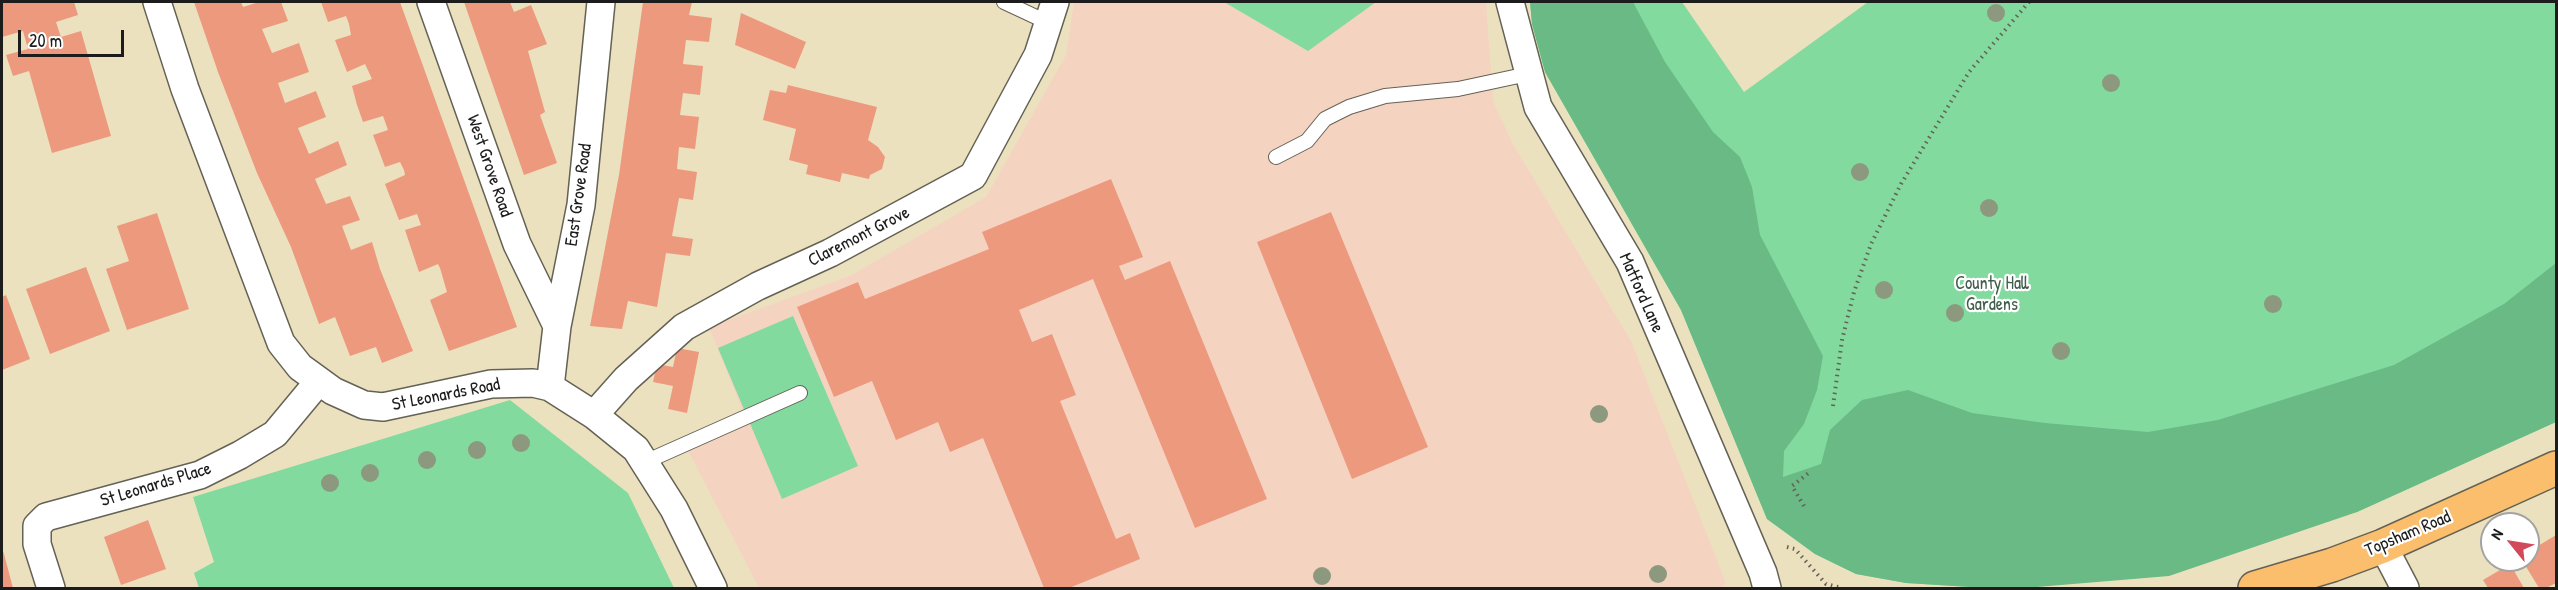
<!DOCTYPE html>
<html>
<head>
<meta charset="utf-8">
<style>
	body { margin:0 }
	#map { position:relative; width:2558px; height:590px; overflow:hidden; background:#ebe1be; font-family:"Patrick Hand",sans-serif }
	canvas { display:block }
	.frame { position:absolute; inset:0; border:3px solid #1c1c1c; pointer-events:none }
	.north { position:absolute; left:2480px; top:512px; width:60px; height:60px; box-sizing:border-box; background:#fff; border:2px solid #a4a4a4; border-radius:50%; rotate:300deg; font-size:16px; font-weight:700; line-height:24px; text-align:center; color:#1c1c1c }
	.north::after { content:''; display:block; margin:auto; width:21px; height:27px; background:#d1495b; clip-path:polygon(50% 0,100% 100%,50% 72%,0 100%) }
	.scale { position:absolute; left:18px; top:30px; width:106px; height:27px; box-sizing:border-box; border:3px solid #1c1c1c; border-top:0; padding-left:8px; font-size:18px; line-height:21px; white-space:nowrap; color:#1c1c1c; -webkit-text-stroke:4px #fff; paint-order:stroke }
</style>
</head>
<body>
<div id="map">
<canvas width="2558" height="590"></canvas>
<div class="frame"></div>
<div class="north">N</div>
<div class="scale">20 m</div>
</div>
<script>
const ctx = document.querySelector('canvas').getContext('2d');
ctx.lineJoin = 'round';
function fill(path, color) { ctx.fillStyle = color; ctx.fill(path, 'evenodd'); }
const poly = rows => new Path2D(rows.map(r => 'M' + r).join(''));
function strokePath(path, color, width, dash) { ctx.strokeStyle = color; ctx.lineWidth = width; ctx.lineCap = dash ? 'butt' : 'round'; ctx.setLineDash(dash || []); ctx.stroke(path); }
function drawText(font, color, halo, rows, align = 'center') {
  ctx.font = font + ' "Patrick Hand",sans-serif'; ctx.lineWidth = 4.5; ctx.setLineDash([]); ctx.textBaseline = 'middle'; ctx.strokeStyle = halo; ctx.fillStyle = color; for (const [text, x, y, turn = 0] of rows) {
    ctx.save(); ctx.translate(x, y); ctx.rotate((+turn || 0) * Math.PI / 180); ctx.textAlign = isNaN(turn) ? turn : align; if (halo) ctx.strokeText(text, 0, 0); ctx.fillText(text, 0, 0); ctx.restore();
  }
}
const built = poly([
	[1074,2,1486,2,1493,101,1513,144,1631,341,1726,583,1720,588,759,588,683,441,745,417,709,327,850,276,986,197,1066,55]
]);
const green = poly([
	[1224,2,1376,2,1308,51],
	[1530,2,1682,2,1744,92,1868,2,2556,2,2556,422,2357,512,1987,588,1906,583,1856,574,1815,554,1767,519,1681,310,1545,72,1532,24],
	[793,316,858,466,782,499,718,348],
	[510,400,628,493,674,588,199,588,194,573,214,562,193,497]
]);
const forest = poly([
	[1530,2,1633,2,1665,62,1713,132,1740,157,1752,187,1760,235,1823,356,1817,390,1804,424,1784,451,1783,477,1821,464,1830,430,1862,400,1908,390,1972,413,2045,423,2148,432,2218,420,2394,365,2504,304,2556,263,2556,422,2357,512,2169,576,2025,588,1987,588,1906,583,1856,574,1815,554,1767,519,1681,310,1545,72,1532,24]
]);
const building = poly([
	[2,2,74,2,78,15,56,22,61,37,81,31,111,136,52,153,29,71,13,76,6,55,28,49,23,31,2,37],
	[194,2,241,2,243,7,259,2,281,2,288,21,262,29,272,53,299,43,309,72,278,83,285,103,316,91,326,117,298,128,309,154,338,141,347,165,315,179,326,204,350,196,360,220,342,226,351,250,372,242,380,269,413,351,382,363,376,347,350,356,335,317,319,324,291,247,257,173,218,72],
	[321,2,400,2,517,327,449,351,430,300,447,292,440,268,438,264,419,272,405,230,421,225,417,214,399,220,385,184,405,175,404,170,400,162,385,167,373,135,388,130,383,116,363,122,357,105,352,86,372,79,365,64,347,72,335,40,351,35,349,24,346,16,328,22],
	[464,2,510,2,514,12,531,5,547,44,528,51,545,112,540,115,557,163,524,175],
	[643,2,692,2,689,15,712,18,709,42,686,40,683,64,703,66,700,95,683,93,680,115,699,117,695,149,679,147,677,169,697,172,693,200,679,198,672,236,693,239,690,256,666,253,657,307,628,301,622,329,590,326,619,175],
	[741,13,806,42,795,69,735,45],
	[788,85,877,107,868,140,878,147,885,157,882,169,870,175,869,179,842,173,840,182,806,174,808,165,789,160,796,129,763,120,770,90,786,93],
	[1111,179,1143,257,1119,266,1125,280,1170,261,1267,499,1195,528,1093,279,1019,310,1032,342,1052,334,1076,395,1060,401,1116,539,1130,533,1140,559,1069,588,1044,588,983,438,950,452,938,422,896,440,872,381,834,397,797,307,858,282,865,299,989,249,982,232],
	[1331,212,1428,447,1352,479,1257,242],
	[157,213,189,309,127,330,106,269,129,261,117,226],
	[86,267,110,331,50,354,26,289],
	[6,295,30,359,2,370,2,297],
	[677,348,699,352,687,413,668,409,673,386,653,382,657,364,673,367],
	[148,520,166,569,121,585,104,537],
	[2556,535,2556,583,2546,588,2539,588,2522,560,2528,560,2528,552],
	[2,548,4,554,13,588,2,588],
	[2510,564,2524,588,2488,588,2483,580]
]);
const path = poly([
	[1833,406,1842,340,1854,292,1871,244,1901,184,1969,72,2029,2],
	[1804,506,1792,486,1810,472],
	[1787,547,1795,549,1826,584,1842,588]
]);
const lane = poly([
	[1004,2,1049,23],
	[1276,157,1307,141,1325,119,1349,107,1385,96,1458,89,1528,74],
	[645,462,800,393]
]);
const street = poly([
	[157,2,185,89,281,343,300,367,333,391,364,405,383,407,491,384,533,383,550,387,594,415,636,449,674,509,713,588],
	[431,2,517,244,557,326],
	[1510,2,1538,107,1630,262,1763,573,1767,588],
	[550,387,557,326,581,205,601,2],
	[594,415,626,379,684,327,758,286,830,253,973,176,1038,55,1055,2],
	[2383,546,2405,588],
	[51,588,37,544,37,526,46,517,200,475,240,455,275,434,319,381]
]);
const primary = poly([
	[2255,588,2332,565,2383,546,2556,468]
]);
const trees = [
	[1996,13],
	[2111,83],
	[1860,172],
	[1989,208],
	[1884,290],
	[2273,304],
	[1955,313],
	[2061,351],
	[1599,414],
	[521,443],
	[477,450],
	[427,460],
	[370,473],
	[330,483],
	[1658,574],
	[1322,576]
];
const streetNames = [
	["West Grove Road",489,166,71],
	["East Grove Road",579,195,-82],
	["Claremont Grove",859,237,-27],
	["Matford Lane",1641,293,66],
	["St Leonards Road",446,395,-11],
	["St Leonards Place",156,485,-17],
	["Topsham Road",2408,534,-23]
];
const parkNames = [
	["County Hall",1992,284],
	["Gardens",1992,305]
];
fill(built, '#f5d3c1');
fill(green, '#82da9e');
fill(forest, '#69ba85');
fill(building, '#ed997e');
strokePath(lane, '#646155', 16);
strokePath(street, '#646155', 30);
strokePath(primary, '#646155', 36);
strokePath(path, '#646155', 4, [1.5, 4.5]);
strokePath(lane, '#fff', 14);
strokePath(street, '#fff', 27);
strokePath(primary, '#fabe6d', 33);
ctx.fillStyle = '#8d997e';
for (const [x, y] of trees) { ctx.beginPath(); ctx.arc(x, y, 9, 0, 2 * Math.PI); ctx.fill(); }
drawText('18px', '#1c1c1c', '#fff', streetNames);
drawText('18px', '#405e4a', '#fff', parkNames);
</script>
</body>
</html>
